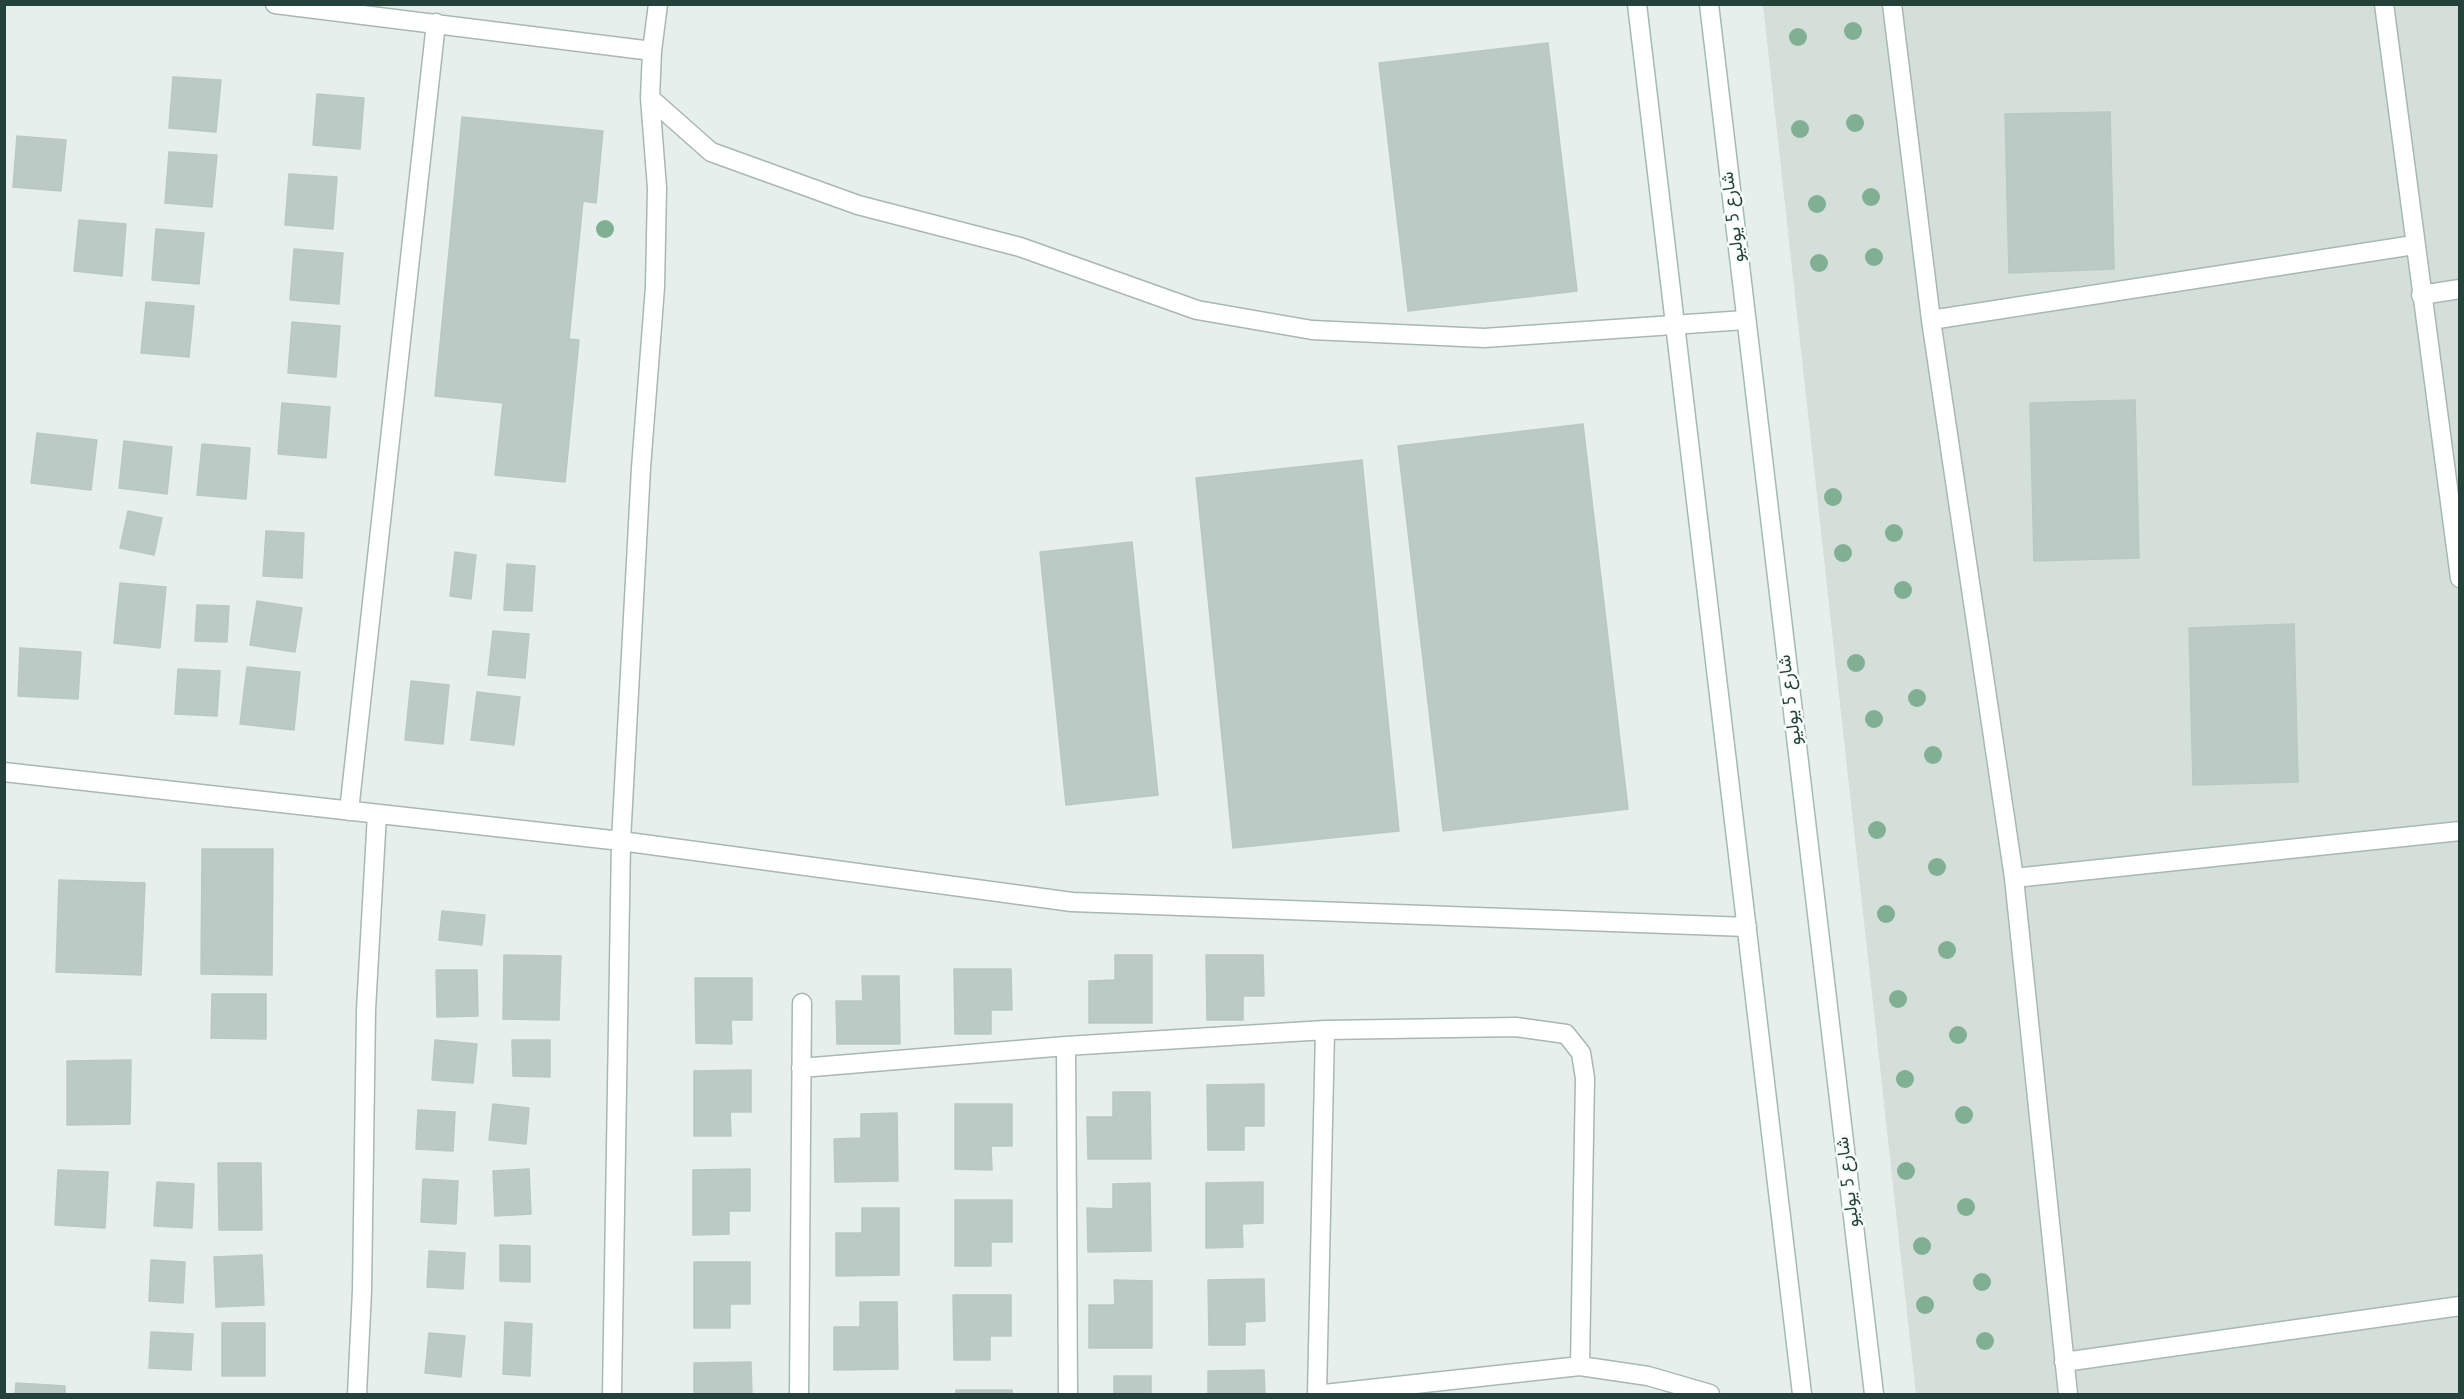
<!DOCTYPE html>
<html>
<head>
<meta charset="utf-8">
<style>
  body { margin:0 }
  #map { position:relative; width:2464px; height:1399px; overflow:hidden; background:#e6efeb; font-family:"PT Sans",sans-serif }
  canvas { display:block }
  .frame { position:absolute; inset:0; border:6px solid #24423a; pointer-events:none }
</style>
</head>
<body>
<div id="map">
<canvas width="2464" height="1399"></canvas>
<div class="frame"></div>
</div>
<script>
const c = document.querySelector('canvas').getContext('2d');
c.lineJoin = 'round';
function fillPath(path, color) { c.fillStyle = color; c.fill(path, 'evenodd'); }
function trace(path, color, width, dash) { c.strokeStyle = color; c.lineWidth = width; c.lineCap = dash ? 'butt' : 'round'; c.setLineDash(dash || []); c.stroke(path); }
function write(font, color, halo, rows, align = 'center') {
  c.font = font + ' "PT Sans",Vazirmatn,sans-serif'; c.lineWidth = 5; c.setLineDash([]); c.textBaseline = 'middle'; c.strokeStyle = halo; c.fillStyle = color; for (const [text, x, y, turn = 0] of rows) {
    c.save(); c.translate(x, y); c.rotate((+turn || 0) * Math.PI / 180); c.textAlign = isNaN(turn) ? turn : align; if (halo) c.strokeText(text, 0, 0); c.fillText(text, 0, 0); c.restore();
  }
}
fillPath(new Path2D(`
  M1763,5H2459V1394H1916Z`), '#d4dfda');
const building = new Path2D(`
  M1548,43L1577,291L1408,311L1379,63Z
  M173,77L221,80L216,132L169,128Z
  M317,94L364,98L360,149L313,145Z
  M2110,112L2114,269L2009,273L2005,114Z
  M462,117L603,131L596,203L583,201L569,339L579,340L565,482L495,475L503,403L435,396Z
  M17,136L66,140L61,191L13,187Z
  M169,152L217,155L212,207L165,203Z
  M289,174L337,177L333,229L285,225Z
  M79,220L126,224L122,276L74,271Z
  M156,229L204,233L199,284L152,280Z
  M294,249L343,253L339,304L290,300Z
  M146,302L194,306L189,357L141,353Z
  M292,322L340,326L336,377L288,373Z
  M2135,400L2139,558L2034,561L2030,403Z
  M282,403L330,407L326,458L278,454Z
  M1583,424L1628,809L1443,831L1398,446Z
  M37,433L97,440L91,490L31,483Z
  M124,441L172,447L167,494L119,488Z
  M202,444L250,448L246,499L197,495Z
  M1362,460L1399,831L1233,848L1196,478Z
  M128,511L162,518L154,555L120,548Z
  M266,531L304,533L302,578L263,576Z
  M1132,542L1158,795L1066,805L1040,552Z
  M455,552L476,555L471,599L450,596Z
  M507,564L535,566L532,611L504,610Z
  M120,583L166,587L160,648L114,643Z
  M257,601L302,608L295,652L250,645Z
  M197,605L229,606L227,642L195,641Z
  M2294,624L2298,782L2193,785L2189,628Z
  M493,631L529,634L525,678L488,675Z
  M20,648L81,652L78,699L18,696Z
  M247,667L300,672L294,730L240,724Z
  M178,669L220,671L217,716L175,714Z
  M411,681L449,685L443,744L405,740Z
  M477,692L520,697L514,745L471,740Z
  M202,849H273L272,975L201,974Z
  M59,880L145,883L141,975L56,972Z
  M442,911L485,915L482,945L439,940Z
  M504,955L561,956L559,1020L503,1019Z
  M1115,955H1152V1023H1089V981L1115,980Z
  M1206,955H1263L1264,996H1243V1020H1207Z
  M954,969H1011L1012,1010H991V1034H955Z
  M436,970H477L478,1016L437,1017Z
  M862,976H899L900,1044H837L836,1001H863Z
  M695,978H752V1020H731L732,1044L696,1043Z
  M212,994H266V1039L211,1038Z
  M435,1040L477,1044L473,1083L432,1080Z
  M512,1040H550V1077L513,1076Z
  M131,1060L130,1124L67,1125V1061Z
  M751,1070V1112H730L731,1136H694V1071Z
  M1264,1084V1126H1244V1150H1208L1207,1085Z
  M1113,1092H1150L1151,1159H1088L1087,1117H1113Z
  M493,1104L529,1108L526,1144L489,1140Z
  M955,1104H1012V1146H991L992,1170L955,1169Z
  M418,1110L455,1112L453,1151L416,1149Z
  M897,1113L898,1181L835,1182L834,1139L861,1138V1114Z
  M218,1163H261L262,1230H219Z
  M529,1169L531,1214L495,1216L493,1171Z
  M750,1169V1211H729V1234L693,1235V1170Z
  M58,1170L108,1172L105,1228L55,1225Z
  M423,1179L458,1181L456,1224L421,1222Z
  M157,1182L194,1184L192,1228L154,1226Z
  M1263,1182V1223L1242,1224L1243,1247L1206,1248V1183Z
  M1150,1183L1151,1251L1088,1252L1087,1208L1113,1209V1184Z
  M955,1200H1012V1242H991V1266H955Z
  M862,1208H899V1275L836,1276V1233H862Z
  M500,1245L530,1246V1282L500,1281Z
  M429,1251L465,1253L463,1289L427,1287Z
  M262,1255L264,1305L216,1307L214,1257Z
  M151,1260L185,1262L183,1303L149,1301Z
  M694,1262H750V1304H730V1328H694Z
  M1264,1279L1265,1321L1245,1322V1345H1209L1208,1280Z
  M1114,1280L1152,1281V1348H1089V1305H1115Z
  M953,1295H1011V1336H990V1360H954Z
  M860,1302H897L898,1369L834,1370V1327H860Z
  M505,1322L532,1324L530,1376L503,1374Z
  M222,1323H265V1376H222Z
  M151,1332L193,1334L191,1370L149,1368Z
  M429,1333L465,1336L461,1377L425,1373Z
  M751,1362L752,1394H694V1363Z
  M1264,1370L1265,1394H1208V1371Z
  M1114,1376H1151V1394H1114Z
  M16,1383L65,1386V1394H15Z
  M956,1390H1012V1394H956Z`);
fillPath(building, '#bbcac4');
trace(building, '#b8c9c2', 1.5);
const minor = new Path2D(`
  M275,4L652,51L650,98L711,152L858,205L1020,247L1197,310L1312,330L1484,338L1745,320
  M1892,4L1931,320L2014,878L2068,1394
  M2384,4L2460,578
  M652,51L658,4
  M2421,295L2460,289
  M1931,320L2414,245
  M4,772L621,841L1072,902L1747,927
  M349,811L436,23
  M2014,878L2460,831
  M1066,1046L1068,1394
  M801,1068L1066,1046L1325,1030L1516,1027L1566,1034L1581,1053L1585,1078L1580,1366
  M2064,1362L2460,1306
  M357,1394L362,1291L366,1010L377,814
  M612,1394L621,841L641,468L655,287L657,188L650,98
  M799,1394L802,1003
  M1317,1394L1325,1030
  M1324,1394L1580,1366L1648,1376L1710,1394`);
const secondary = new Path2D(`
  M1637,4L1802,1394
  M1709,4L1874,1394`);
trace(minor, '#a8b8b2', 21);
trace(secondary, '#a4bbb3', 21);
trace(minor, '#fff', 18);
trace(secondary, '#fff', 18);
c.fillStyle = '#80af93';
for (const [x, y] of [
  [1853,31],
  [1798,37],
  [1855,123],
  [1800,129],
  [1871,197],
  [1817,204],
  [605,229],
  [1874,257],
  [1819,263],
  [1833,497],
  [1894,533],
  [1843,553],
  [1903,590],
  [1856,663],
  [1917,698],
  [1874,719],
  [1933,755],
  [1877,830],
  [1937,867],
  [1886,914],
  [1947,950],
  [1898,999],
  [1958,1035],
  [1905,1079],
  [1964,1115],
  [1906,1171],
  [1966,1207],
  [1922,1246],
  [1982,1282],
  [1925,1305],
  [1985,1341]
]) { c.beginPath(); c.arc(x, y, 9, 0, 2 * Math.PI); c.fill(); }
write('18px', '#24423a', '#f7fbf9', [
  ["شارع 5 يوليو",1733,217,-97],
  ["شارع 5 يوليو",1790,700,-97],
  ["شارع 5 يوليو",1848,1182,-97]
]);
</script>
</body>
</html>
